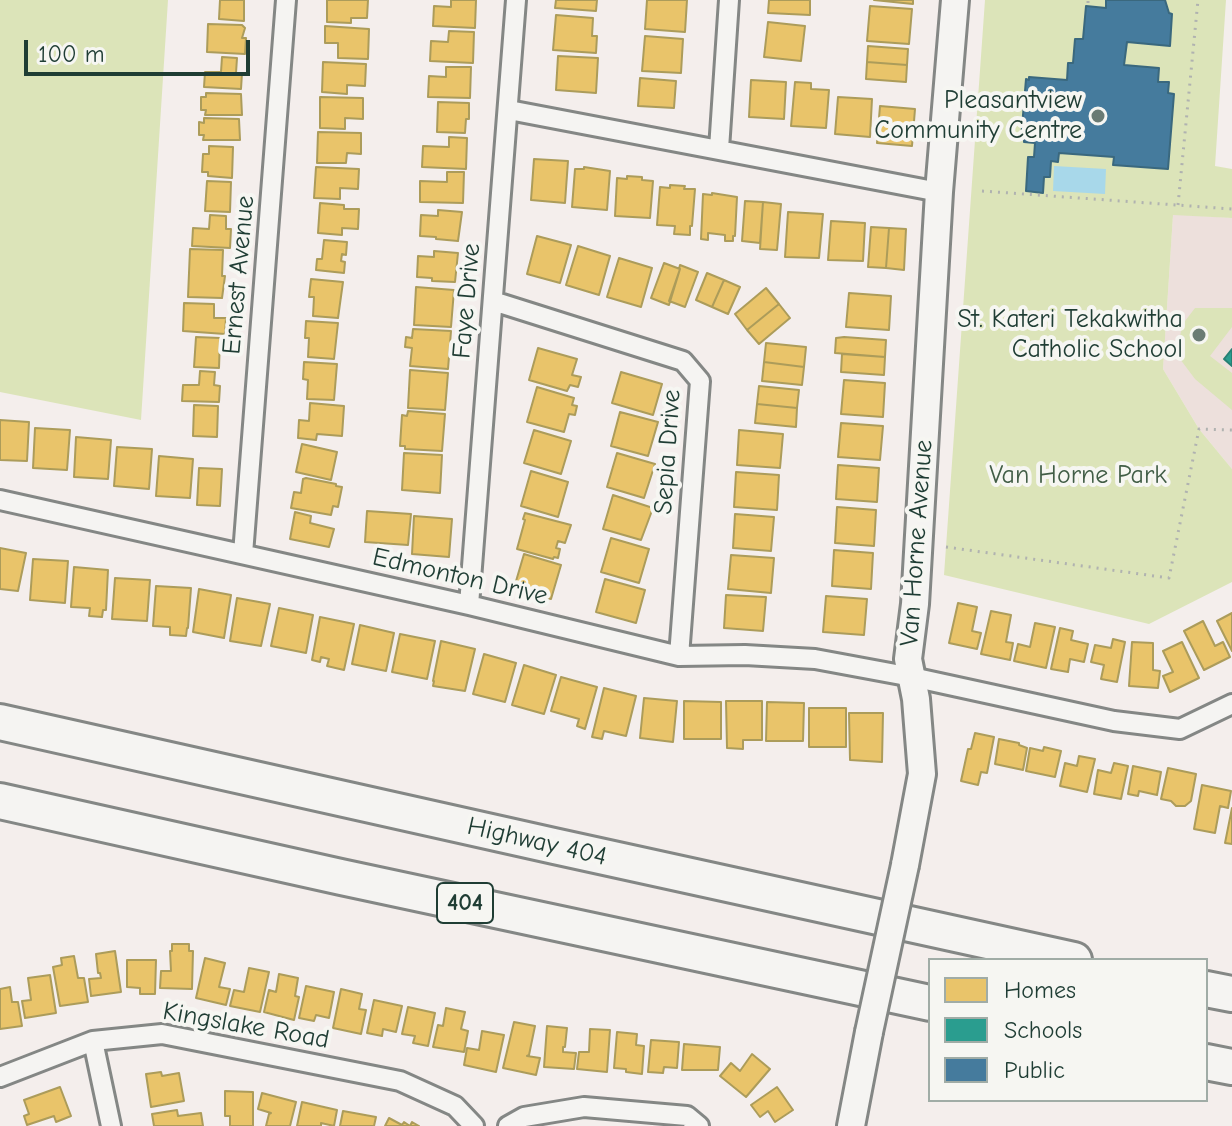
<!DOCTYPE html>
<html>
<head>
<meta charset="utf-8">
<style>
  body { margin:0 }
  #map { position:relative; width:1232px; height:1126px; overflow:hidden; background:#f4eeec; font-family:"Comic Neue",sans-serif }
  canvas { display:block }
  .legend { position:absolute; left:928px; top:958px; width:280px; height:144px; box-sizing:border-box; background:#f6f6f2; border:2px solid #a0aca6; margin:0; padding:10px 14px; list-style:none; font-size:24px; color:#1f3d34 }
  .legend li { display:flex; align-items:center; gap:16px; height:40px }
  .legend b { width:40px; border:2px solid #a0aca6 }
  .scale { position:absolute; left:24px; top:40px; width:226px; height:36px; box-sizing:border-box; border:4px solid #1f3d34; border-top:0; padding-left:10px; font-size:24px; line-height:28px; white-space:nowrap; color:#1f3d34; -webkit-text-stroke:6px #f6f6f2; paint-order:stroke }
</style>
</head>
<body>
<div id="map">
<canvas width="1232" height="1126"></canvas>
<ul class="legend">
<li><b style="height:22px;background:#e9c46a"></b>Homes</li>
<li><b style="height:22px;background:#2a9d8f"></b>Schools</li>
<li><b style="height:22px;background:#457b9d"></b>Public</li>
</ul>
<div class="scale">100 m</div>
</div>
<script>
const c = document.querySelector('canvas').getContext('2d');
c.lineJoin = 'round';
function fillPath(path, color) { c.fillStyle = color; c.fill(path, 'evenodd'); }
function trace(path, color, width, dash) { c.strokeStyle = color; c.lineWidth = width; c.lineCap = dash ? 'butt' : 'round'; c.setLineDash(dash || []); c.stroke(path); }
function write(font, color, halo, rows, align = 'center') {
  c.font = font + ' "Comic Neue",sans-serif'; c.lineWidth = 8; c.setLineDash([]); c.textBaseline = 'middle'; c.strokeStyle = halo; c.fillStyle = color; for (const [text, x, y, turn = 0] of rows) {
    c.save(); c.translate(x, y); c.rotate((+turn || 0) * Math.PI / 180); c.textAlign = isNaN(turn) ? turn : align; if (halo) c.strokeText(text, 0, 0); c.fillText(text, 0, 0); c.restore();
  }
}
fillPath(new Path2D(`
  M1173,214L1232,218V469L1199,429L1163,369Z`), '#ede0dc');
fillPath(new Path2D(`
  M0,0H168L141,420L0,392Z
  M985,0H1226L1215,166L1232,169V218L1173,215L1163,369L1199,429L1232,469V582L1149,624L944,575Z
  M1195,308H1232V327L1210,356L1232,373V410L1195,379L1177,355L1182,325Z`), '#dce4b9');
fillPath(new Path2D(`
  M1054,166L1106,169L1105,194L1053,191Z`), '#a8d8ea');
const homes = new Path2D(`
  M220,0H244V21L219,19Z
  M327,0H368L367,18H351V23L327,22Z
  M451,0H476L475,28L433,26L434,6L451,7Z
  M556,0H597L596,11L555,8Z
  M647,0H687L685,32L645,29Z
  M769,0H810V15L768,13Z
  M874,0H913V4Z
  M870,6L912,9L909,44L867,41Z
  M556,15L593,18L592,36H597L596,53L553,50Z
  M768,22L805,26L801,61L764,57Z
  M208,24L242,25L245,28L242,38H246L245,54L207,52Z
  M325,26L369,29L368,59L338,58V43H325Z
  M449,31L474,32L473,63L430,61L431,41L448,42Z
  M645,36L683,39L681,73L642,71Z
  M868,46L908,49L907,65L867,62Z
  M558,56L598,58L596,93L556,90Z
  M222,57L237,58L236,73H242L241,89L204,87L205,72H221Z
  M323,62L366,64L365,86L347,85V94L322,92Z
  M867,62L907,65L906,82L866,79Z
  M446,67H471L470,98L428,97L429,76L446,77Z
  M640,78L676,81L674,108L638,106Z
  M751,80L786,82L784,119L749,117Z
  M795,82L811,83V89L829,90L826,128L791,126Z
  M206,93L241,94L242,115H205L206,110H201V97H206Z
  M320,97L363,98V119L345,118V129L320,128Z
  M838,97L872,99L870,137L835,134Z
  M438,102L469,103V119H466L465,133L437,132Z
  M880,106L915,109L912,146L877,143Z
  M204,118L239,119L240,140H203L204,135H199V122L204,123Z
  M318,132L361,133V154L347,153L346,163H317Z
  M449,137L467,138L466,169L422,167L423,146L449,147Z
  M209,146L233,147L232,178L208,176V172H202L203,154H209Z
  M534,159L568,161L565,203L531,200Z
  M316,167L359,169L358,189L340,188V199L314,198Z
  M584,167L610,171L607,210L572,207L575,169H584Z
  M447,172H464L463,203L420,202V181L447,182Z
  M627,176L642,177V180L653,181L650,218L615,216L617,178L627,179Z
  M207,181L231,182L230,212L205,211Z
  M670,185L685,186L684,189H695L692,226H690V235L674,234L675,226L657,225L660,187L670,188Z
  M712,193L737,197L735,236H733V241H725V235L708,233V240L701,239L703,194L712,195Z
  M745,201L763,202L760,243L742,241Z
  M763,202L781,204L777,250L760,249Z
  M320,203L344,205V209H359L358,229L342,228V235L318,233Z
  M438,210L462,212L458,241L436,239V237L420,236L421,215L438,216Z
  M788,212L823,214L819,258L785,257Z
  M210,215L226,216V229H231L230,248L192,246L193,228L209,229Z
  M831,221L865,223L863,261L828,260Z
  M871,227L889,228L886,268L868,267Z
  M889,228L906,229L904,270L886,268Z
  M537,236L571,245L560,283L527,274Z
  M324,240L347,242L346,255L342,254L341,261L345,262L344,273L316,270L317,259H322Z
  M578,246L610,256L599,295L566,285Z
  M190,249L223,250L222,276H225L222,298L188,297Z
  M434,251L458,253L455,282L432,281V278L417,277L418,256L434,257Z
  M619,258L652,268L641,307L607,297Z
  M664,263L680,269L669,305L651,298Z
  M680,265L698,272L685,307L669,301L680,269H679Z
  M707,273L724,280L712,307L696,300Z
  M311,279L343,282L338,318L313,316L314,297H309Z
  M724,280L740,287L728,314L712,307Z
  M416,287L454,290L451,327L414,325Z
  M766,288L779,304L747,330L735,314Z
  M849,293L891,296L889,330L846,327Z
  M184,303L214,304V318H226L225,334L183,331Z
  M779,304L790,318L759,344L747,330Z
  M306,321L338,323L334,359L308,357L309,338H305Z
  M413,329L451,331L448,369L410,366L412,348L405,347L406,337L412,338Z
  M196,337L220,338L219,368L194,367Z
  M844,337L886,340L885,357L835,353L836,338Z
  M766,343L806,347L804,367L764,362Z
  M538,348L577,359L572,375L581,377L578,387L570,385L567,391L529,380Z
  M842,354L885,357L884,375L841,372Z
  M304,362L337,364L334,400L307,399L308,380L303,379Z
  M764,362L804,367L802,385L762,381Z
  M410,370L448,373L445,410L408,408Z
  M200,371L215,372L214,385L220,386L219,402L182,401L183,385H199Z
  M621,372L662,384L653,415L612,403Z
  M844,380L885,383L883,417L841,414Z
  M759,386L799,390L797,408L757,404Z
  M537,387L574,398L572,405L577,406L575,415L569,414L564,432L527,422Z
  M310,403L344,406L342,436L317,434L316,440L298,438L299,420L309,421Z
  M757,404L797,408L796,427L755,423Z
  M194,405L218,406L217,437L193,436Z
  M408,411L445,414L442,451L405,449V446H400L402,415L407,416Z
  M620,412L658,422L648,456L611,446Z
  M0,420L29,422L27,461L0,460Z
  M841,423L883,426L880,460L838,457Z
  M35,428L70,430L67,470L33,468Z
  M534,430L571,441L561,474L524,463Z
  M739,430L783,434L780,468L737,465Z
  M76,437L111,440L108,479L74,477Z
  M302,444L337,452L331,480L296,472Z
  M117,447L152,449L149,489L114,486Z
  M404,453L442,455L440,493L402,490Z
  M617,453L655,464L644,498L607,487Z
  M159,456L193,459L190,498L156,496Z
  M838,465L879,468L877,502L836,499Z
  M199,468L222,469L220,506L197,505Z
  M531,471L568,482L558,517L521,506Z
  M736,472L779,475L777,510L734,507Z
  M306,478L336,484V486L342,487L338,507L333,506L331,515L291,508L294,492L301,493L303,479Z
  M613,495L653,508L641,540L603,529Z
  M837,507L876,510L874,546L835,543Z
  M367,511L411,514L408,545L365,542Z
  M295,512L311,516L310,523L334,529L329,547L290,539Z
  M525,513L571,525L565,543L558,541L556,548L560,549L558,558L554,557L553,559L517,549L525,520L523,519Z
  M735,514L774,517L771,551L733,548Z
  M414,516L452,519L449,557L412,554Z
  M611,538L649,549L639,583L601,572Z
  M0,548L26,553L18,591L0,589Z
  M834,550L873,553L871,589L832,586Z
  M524,554L561,565L551,599L514,588Z
  M731,555L774,558L771,593L728,589Z
  M33,559L68,561L65,603L30,600Z
  M74,567L108,570L106,610H103L102,617L89,616L90,608L71,607Z
  M115,578L150,580L147,621L112,619Z
  M605,579L645,590L636,623L596,612Z
  M156,586L191,588L188,628H187L186,636L170,635V627L153,626Z
  M199,589L231,595L224,638L193,632Z
  M726,595L766,597L763,631L724,628Z
  M826,596L867,599L864,635L823,632Z
  M237,598L270,604L261,646L230,641Z
  M958,603L977,607L972,631L981,633L977,649L949,643Z
  M279,608L313,615L306,653L271,646Z
  M991,611L1011,615L1006,642L1013,643L1010,660L981,654Z
  M1232,613V651L1217,621Z
  M320,617L354,624L344,670L327,666L329,659L321,657L320,662L312,660Z
  M1203,621L1215,646L1223,642L1230,657L1204,670L1184,631Z
  M1035,623L1055,627L1046,668L1014,661L1018,644L1030,647Z
  M360,625L394,633L386,671L352,664Z
  M1060,628L1073,631L1071,640L1088,644L1084,662L1070,659L1068,672L1051,669Z
  M400,634L435,641L427,679L392,672Z
  M1113,639L1125,642L1117,682L1101,679L1104,665L1091,662L1095,645L1111,648Z
  M441,641L475,649L465,691L433,686L434,681H433Z
  M1132,642L1153,643V670L1160,671L1158,688L1129,686Z
  M1182,642L1199,678L1170,692L1163,676L1173,672L1163,651Z
  M484,654L516,663L505,702L473,694Z
  M524,665L556,675L544,714L512,705Z
  M561,677L597,687L585,729L577,726L579,719L551,711Z
  M604,688L636,696L626,736L604,731L602,739L592,737Z
  M644,698L677,701L673,742L640,738Z
  M684,701L721,702V739H684Z
  M726,701H762V740H743V749L727,748Z
  M767,702L804,703L803,741H766Z
  M809,708H846V747H809Z
  M849,713H883L882,762L850,760Z
  M975,733L994,737L987,773L981,772L978,785L961,781L968,749H971Z
  M999,739L1019,743V745L1027,748L1023,770L995,764Z
  M1044,747L1061,751L1055,777L1026,771L1030,748L1043,751Z
  M1079,756L1095,759L1087,792L1060,786L1065,763L1077,766Z
  M1114,763L1128,766L1121,799L1094,794L1098,770L1111,773Z
  M1133,766L1161,772L1157,795L1139,791L1138,796L1128,794Z
  M1168,768L1196,774L1191,801L1185,806H1176L1171,801L1161,799Z
  M1202,785L1231,791L1228,808L1220,806L1215,833L1194,829Z
  M1232,808V844L1225,843Z
  M172,944H189V951H193L192,989L160,988L161,971H171L170,951H172Z
  M115,951L121,992L91,996L89,979L101,978L100,973H98L96,954Z
  M74,956L78,978H84L88,1002L60,1006L53,967L62,965L61,958Z
  M205,958L225,963L219,987L230,989L226,1005L196,998Z
  M127,960H156L155,994H140V988L127,987Z
  M249,968L269,972L260,1012L230,1006L234,990L244,992Z
  M279,974L298,978L295,996L299,997L294,1020L264,1012L269,990L276,992Z
  M50,975L56,1013L25,1018L22,1001L31,1000L28,978Z
  M306,986L334,992L329,1018L316,1015L314,1021L299,1018Z
  M10,987L12,1002H18L22,1026L0,1029V989Z
  M341,989L362,994L359,1009L366,1010L361,1034L333,1028Z
  M374,1000L402,1006L396,1032L383,1029L382,1036L367,1033Z
  M408,1007L435,1013L428,1046L413,1043L415,1036L402,1034Z
  M446,1008L465,1012L461,1029L468,1031L464,1052L433,1047L438,1025L443,1026Z
  M514,1022L535,1026L529,1055L527,1056L540,1058L536,1075L503,1068Z
  M547,1026L567,1028L565,1047H563V1052L576,1053L574,1069L544,1067Z
  M590,1029L610,1030L607,1072L577,1069L579,1052H589Z
  M482,1031L504,1035L496,1072L464,1065L467,1048L479,1050Z
  M617,1032L637,1034L636,1045L644,1046L642,1074L626,1072V1069L614,1068Z
  M651,1040L679,1042L677,1068L664,1067L663,1073L648,1072Z
  M684,1044L720,1047L718,1070H682Z
  M752,1054L770,1069L746,1097L720,1076L731,1063L740,1071Z
  M161,1072L162,1076L179,1073L184,1101L151,1107L146,1074Z
  M60,1087L71,1116L56,1122L54,1116L27,1125L24,1116L29,1114L24,1100Z
  M777,1087L793,1110L775,1122L768,1111L760,1117L751,1105Z
  M225,1091L253,1092V1126H230V1116H225Z
  M262,1093L296,1102L290,1126H266L269,1114L271,1113L258,1109Z
  M302,1102L337,1110L334,1126L321,1123V1126H297Z
  M177,1110L178,1116L201,1113L203,1126H154L152,1114Z
  M343,1111L376,1117L374,1126H340Z
  M389,1118L402,1125L404,1122L410,1126L412,1122L419,1126H385Z`);
fillPath(homes, '#e9c46a');
trace(homes, '#ac9c5a', 2);
const schools = new Path2D(`
  M1232,349V366L1224,359Z`);
fillPath(schools, '#2a9d8f');
trace(schools, '#278074', 2);
const public = new Path2D(`
  M1106,0H1165L1169,13L1172,14L1170,46L1127,42L1124,65L1159,68L1158,82H1169L1168,93L1174,94L1168,169L1113,165L1114,157L1059,153L1058,162L1051,161L1050,177H1044L1043,193L1026,191L1028,157H1034L1035,143L1024,142V139H1021L1026,79L1029,80V77L1067,80L1068,63H1073L1075,39H1083L1086,6L1106,8Z`);
fillPath(public, '#457b9d');
trace(public, '#3a687e', 2);
const street = new Path2D(`
  M509,110L939,192
  M719,149L729,0
  M493,301L683,361L700,381L679,656
  M0,500L469,605L679,656L745,655L815,659L912,677L1114,721L1180,729L1232,704
  M243,554L286,0
  M469,605L516,0
  M93,1041L111,1126
  M0,1077L93,1041L162,1034L400,1081L455,1106L474,1126
  M508,1126L524,1117L584,1107L687,1116L699,1126`);
const secondary = new Path2D(`
  M905,865L922,774L916,699L908,659L915,604L939,192L955,0
  M851,1126L869,1032`);
const highway = new Path2D(`
  M0,722L554,846L1074,960
  M0,801L341,877L930,1003
  M1206,989L1232,994
  M1206,1062L1232,1067`);
trace(street, '#848785', 24);
trace(secondary, '#848785', 32);
trace(highway, '#848785', 40);
trace(new Path2D(`
  M1088,3V0
  M982,191L1232,209
  M1178,205L1198,0
  M946,547L1169,578L1199,429L1232,430`), '#b0b2b0', 3, [2, 6]);
trace(street, '#f5f4f2', 18);
trace(secondary, '#f5f4f2', 26);
trace(highway, '#f5f4f2', 34);
const secondaryBridge = new Path2D(`
  M869,1032L905,865`);
trace(secondaryBridge, '#848785', 32, []);
trace(secondaryBridge, '#f5f4f2', 26);
for (const [x, y, r, color] of [
  [1098,116,8,"#6a7b74"],
  [1199,335,8,"#6a7b74"]
]) { const dot = new Path2D(); dot.arc(x, y, r, 0, 2 * Math.PI); c.fillStyle = color; c.fill(dot); trace(dot, '#f6f6f2', 3); }
for (const [x, y, w] of [
  [465,903,56]
]) { const box = new Path2D(); box.roundRect(x - w / 2, y - 20, w, 40, 6); c.fillStyle = '#f6f6f2'; c.fill(box); trace(box, '#1f3d34', 2); }
write('bold 24px', '#1f3d34', null, [
  ["404",465,903]
]);
write('26px', '#1f3d34', '#f6f6f2', [
  ["Pleasantview",1082,101],
  ["Community Centre",1082,131],
  ["St. Kateri Tekakwitha",1183,320],
  ["Catholic School",1183,350]
], 'right');
write('26px', '#1f3d34', '#f6f6f2', [
  ["Ernest Avenue",239,275,-85],
  ["Faye Drive",467,301,-85],
  ["Sepia Drive",668,452,-86],
  ["Van Horne Avenue",917,543,-86],
  ["Edmonton Drive",460,577,13],
  ["Highway 404",537,842,13],
  ["Kingslake Road",246,1026,10]
]);
write('26px', '#415d46', '#f6f6f2', [
  ["Van Horne Park",1078,476]
]);
</script>
</body>
</html>
